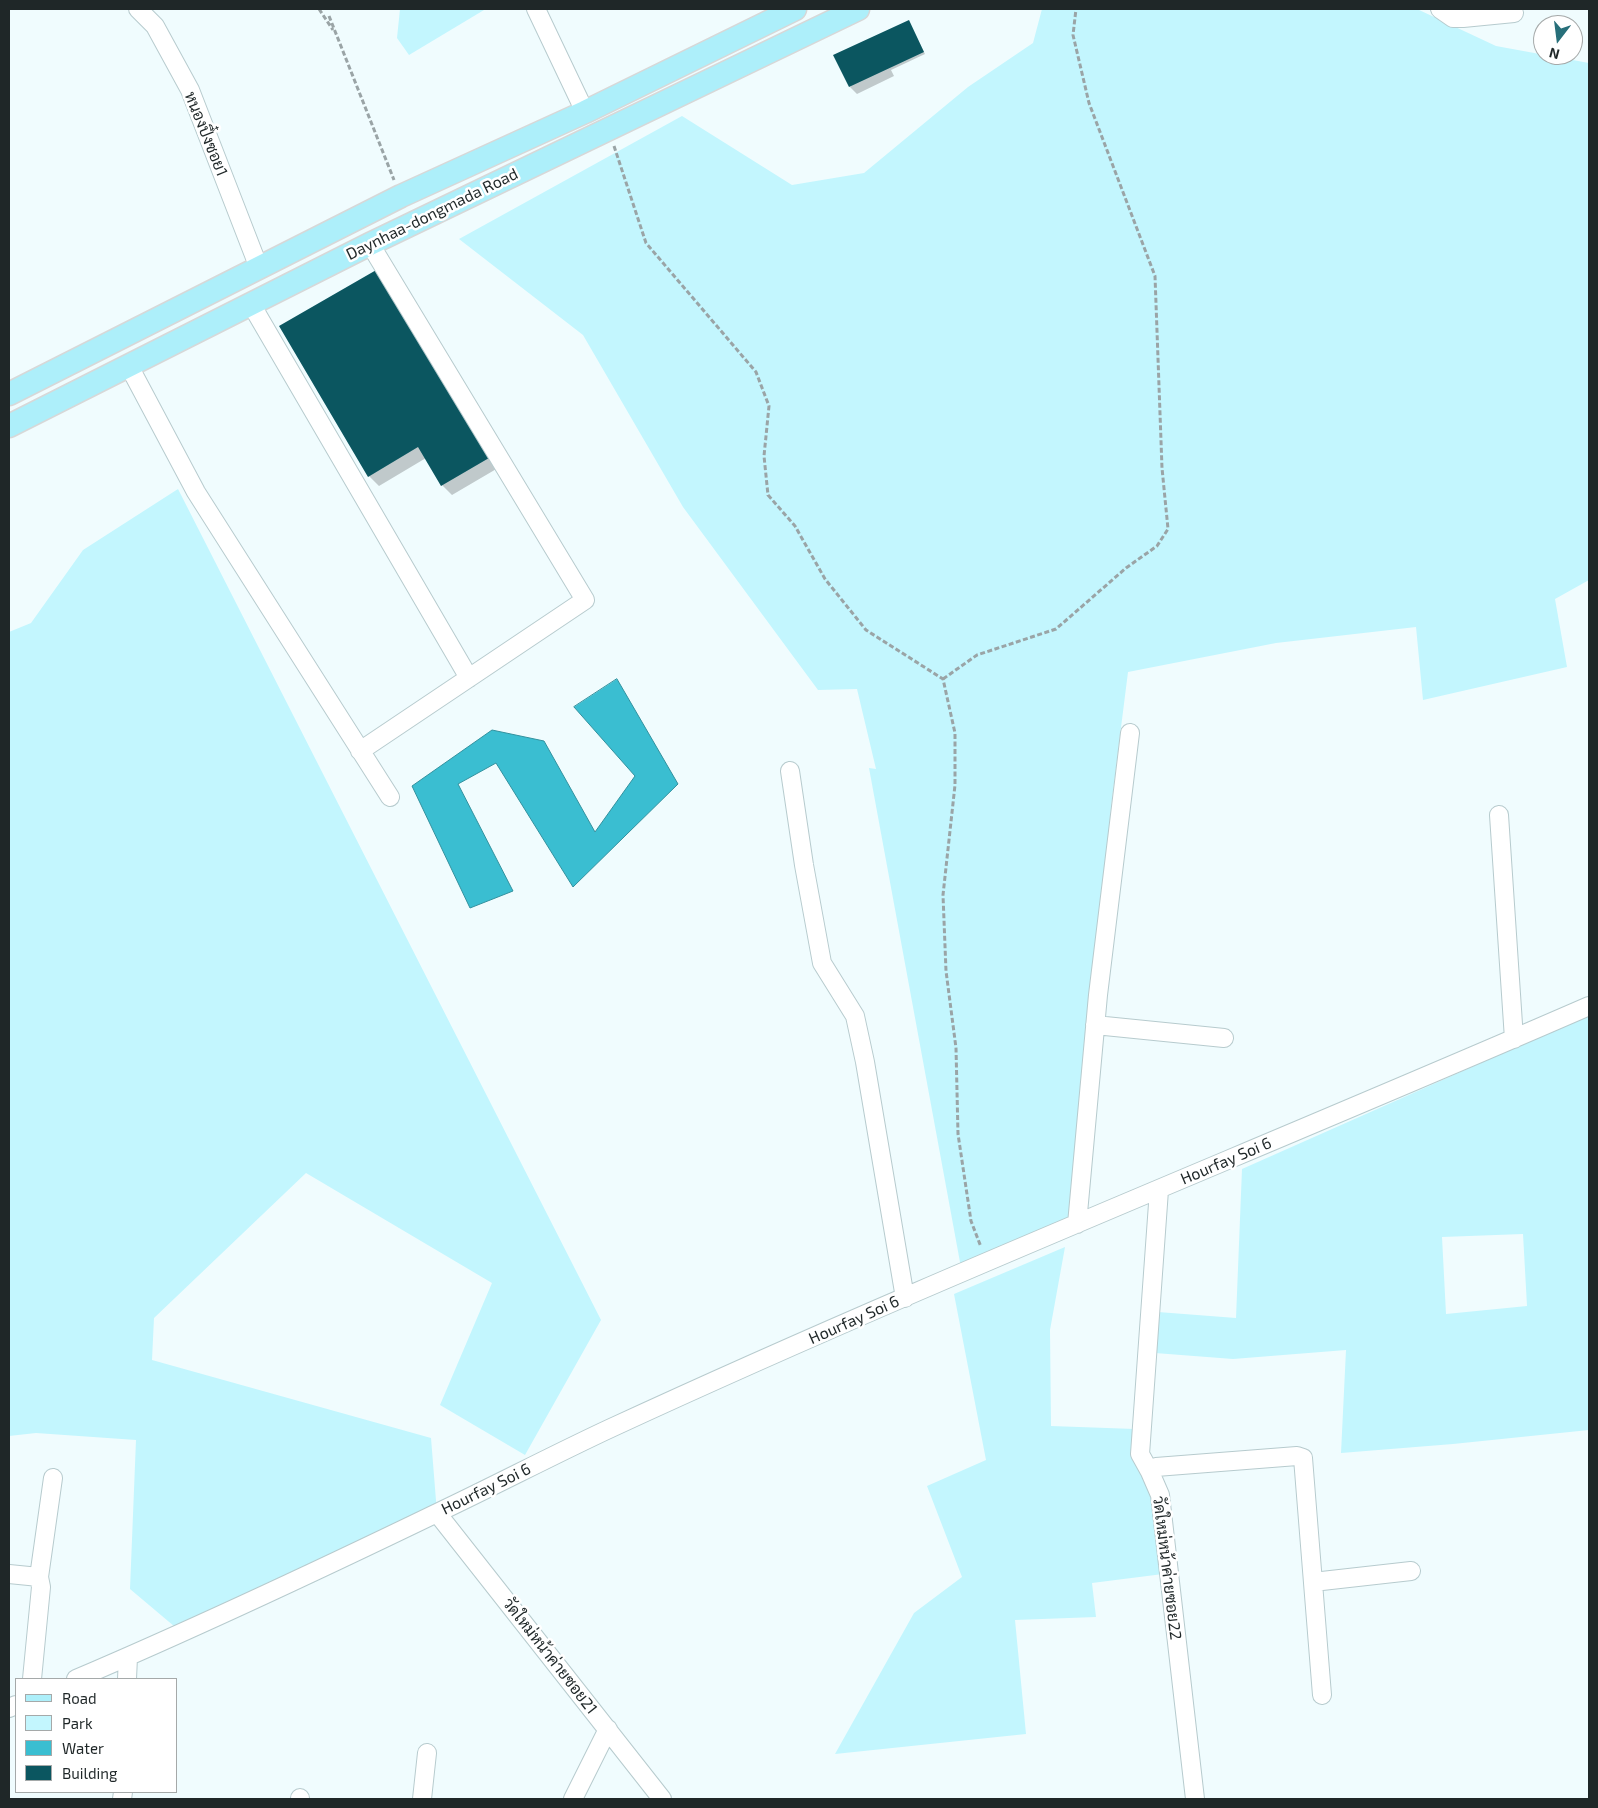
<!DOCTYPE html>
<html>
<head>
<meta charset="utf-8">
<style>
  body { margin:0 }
  #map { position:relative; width:1598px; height:1808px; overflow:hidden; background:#f0fcfe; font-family:"Exo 2",sans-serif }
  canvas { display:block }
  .frame { position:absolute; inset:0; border:10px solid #1f2728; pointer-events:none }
  .legend { position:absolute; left:15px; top:1678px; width:162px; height:115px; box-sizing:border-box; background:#fff; border:1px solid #a5a9a9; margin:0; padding:6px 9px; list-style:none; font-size:15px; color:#1f2728 }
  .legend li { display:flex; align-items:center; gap:10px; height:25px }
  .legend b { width:25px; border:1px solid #a5a9a9 }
  .north { position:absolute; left:1533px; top:15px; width:50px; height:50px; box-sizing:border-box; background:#fff; border:1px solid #a5a9a9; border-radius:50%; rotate:195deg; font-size:14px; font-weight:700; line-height:20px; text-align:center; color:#1f2728 }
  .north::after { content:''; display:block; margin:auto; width:18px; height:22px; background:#276f7a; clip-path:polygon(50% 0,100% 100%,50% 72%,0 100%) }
</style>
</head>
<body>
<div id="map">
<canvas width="1598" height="1808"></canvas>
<div class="frame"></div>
<ul class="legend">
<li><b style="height:6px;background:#adeffa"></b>Road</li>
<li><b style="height:14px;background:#c3f6fe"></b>Park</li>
<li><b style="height:14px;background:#3abed1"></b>Water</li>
<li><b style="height:14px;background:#0b5660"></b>Building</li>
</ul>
<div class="north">N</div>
</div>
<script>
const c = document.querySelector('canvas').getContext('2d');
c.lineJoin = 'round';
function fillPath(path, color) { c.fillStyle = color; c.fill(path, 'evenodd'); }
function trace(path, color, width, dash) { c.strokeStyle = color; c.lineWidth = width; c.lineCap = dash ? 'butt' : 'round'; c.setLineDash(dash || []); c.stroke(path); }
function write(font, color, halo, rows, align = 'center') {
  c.font = font + ' "Exo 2",Sarabun,sans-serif'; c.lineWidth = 5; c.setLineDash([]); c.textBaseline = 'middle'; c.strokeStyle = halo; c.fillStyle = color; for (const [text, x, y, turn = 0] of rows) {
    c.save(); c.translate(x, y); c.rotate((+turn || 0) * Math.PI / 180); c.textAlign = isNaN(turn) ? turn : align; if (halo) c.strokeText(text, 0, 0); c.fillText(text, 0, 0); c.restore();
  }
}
fillPath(new Path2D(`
  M400,9H484V10L409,55L397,38Z
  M1042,9H1417L1496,46L1589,63V580L1555,599L1567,667L1423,700L1416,627L1276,643L1128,672L1111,807L1077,1224L962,1273L869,768L876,769L857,689L818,690L683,507L583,335L459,239L682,116L792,185L864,173L968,87L1033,43Z
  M178,489L601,1320L525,1455L440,1405L492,1283L306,1173L154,1318L152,1360L431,1438L437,1513L181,1632L130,1589L136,1440L36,1433L9,1436V632L31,623L83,550Z
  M1589,1015V1430L1453,1444L1341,1453L1346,1350L1233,1359L1155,1353L1158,1312L1236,1318L1242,1169ZM1523,1234L1527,1306L1446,1314L1442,1237Z
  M1065,1247L1050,1330L1051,1426L1135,1429L1156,1500L1163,1574L1092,1583L1096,1617L1015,1620L1026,1734L835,1754L914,1613L962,1577L927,1486L986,1460L954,1294Z`), '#c3f6fe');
const water = new Path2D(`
  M617,679L678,784L573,887L496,763L458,784L513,891L470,908L412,786L492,730L544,741L595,832L635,776L574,707Z`);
fillPath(water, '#3abed1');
trace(water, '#32919e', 1);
fillPath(new Path2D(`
  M910,24L925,54L891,70L894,76L857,94L850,87Z
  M378,270L498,468L452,495L442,485L426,458L379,486L369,476Z`), '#0003');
fillPath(new Path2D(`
  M909,20L924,52L849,87L833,55Z
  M378,269L489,458L441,486L418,447L368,477L279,326Z`), '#0b5660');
const minor = new Path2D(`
  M138,9L155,26L190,90L259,268
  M536,9L585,112
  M1440,9L1453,18H1463L1514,13
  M251,304L469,678
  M129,366L196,492L390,797
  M360,751L585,600L370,244
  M790,771L804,865L822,963L855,1016L865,1062L905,1298
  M1499,815L1514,1039
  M1095,1025L1224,1038
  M1159,1190L1140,1454L1150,1472L1160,1495L1195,1799
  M1077,1224L1098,995L1130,733
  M1150,1472L1156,1467L1297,1456L1303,1458L1322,1695
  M437,1513L662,1799
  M9,1574L39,1577
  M1313,1582L1411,1571
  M32,1679L41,1587L39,1577L53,1478
  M76,1679C198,1627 319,1570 439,1512C496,1485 553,1455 611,1428C933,1279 1263,1148 1589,1006
  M127,1679L128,1657
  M9,1708L16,1705
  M122,1799L123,1792
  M300,1799V1798
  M422,1799L427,1753
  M573,1799L608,1729`);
const major = new Path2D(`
  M9,394L401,196L585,112L795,9
  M9,426L370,244L858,9`);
trace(minor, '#b7cbce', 20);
trace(major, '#d7d8d8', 25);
trace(new Path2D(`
  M319,9L333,30
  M329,16L394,180
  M614,146L646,243L756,372L769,406L764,456L768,495L795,526L825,579L866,630L943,679L955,733V785L943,895L946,971L956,1048L958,1134L971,1221L981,1247
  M943,679L977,655L1056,629L1126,568L1157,546L1168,529L1162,468L1155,276L1089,103L1073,35L1076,9`), '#9aa4a6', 3, [5, 2.5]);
trace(minor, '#fff', 18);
trace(major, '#adeffa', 22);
write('16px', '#1f2728', '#fff', [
  ["หนองปึ๋งซอย1",206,134,68],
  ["Daynhaa-dongmada Road",432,214,-26],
  ["Hourfay Soi 6",1226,1161,-23],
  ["Hourfay Soi 6",854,1320,-24],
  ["Hourfay Soi 6",486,1489,-26],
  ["วัดใหม่หน้าค่ายซอย22",1167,1568,83],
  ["วัดใหม่หน้าค่ายซอย21",550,1656,52]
]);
</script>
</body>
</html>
